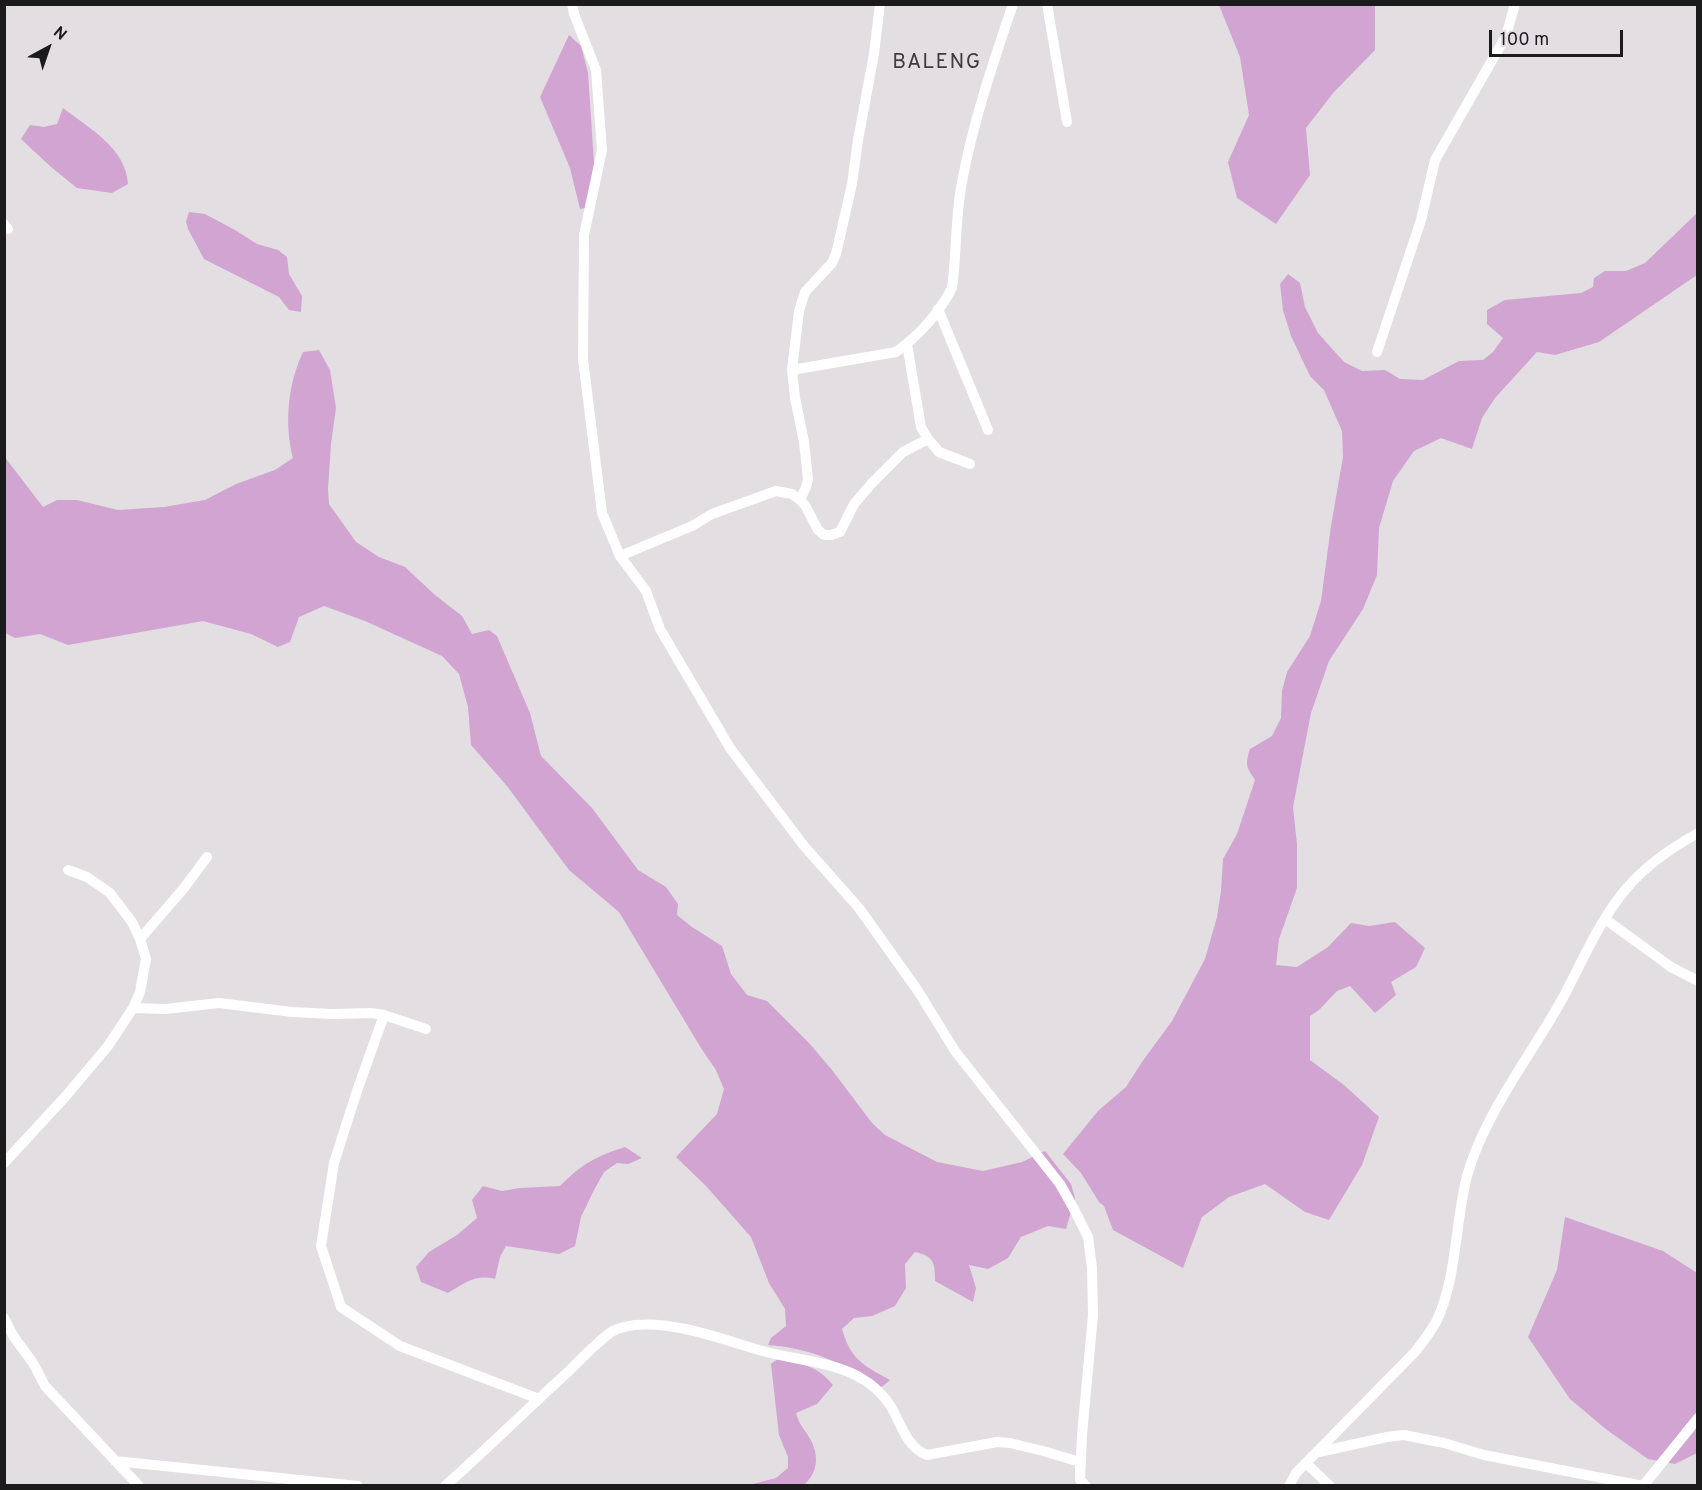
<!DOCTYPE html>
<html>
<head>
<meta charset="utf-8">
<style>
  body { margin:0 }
  #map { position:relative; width:1702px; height:1490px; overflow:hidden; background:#e2dee2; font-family:Overpass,sans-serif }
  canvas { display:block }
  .frame { position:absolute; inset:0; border:6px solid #1c1b1c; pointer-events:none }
  .north { position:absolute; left:18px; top:18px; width:60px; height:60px; -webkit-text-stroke:4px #e2dee2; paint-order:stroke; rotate:40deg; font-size:16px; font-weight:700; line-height:24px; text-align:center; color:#1c1b1c }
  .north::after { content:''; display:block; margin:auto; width:21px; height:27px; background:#1c1b1c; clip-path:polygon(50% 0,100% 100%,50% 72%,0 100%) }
  .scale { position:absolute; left:1489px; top:30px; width:134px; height:27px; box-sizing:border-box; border:3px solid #1c1b1c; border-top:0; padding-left:8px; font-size:18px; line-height:21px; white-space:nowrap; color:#1c1b1c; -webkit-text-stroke:4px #e2dee2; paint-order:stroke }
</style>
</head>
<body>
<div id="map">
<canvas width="1702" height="1490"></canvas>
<div class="frame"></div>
<div class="north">N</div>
<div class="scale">100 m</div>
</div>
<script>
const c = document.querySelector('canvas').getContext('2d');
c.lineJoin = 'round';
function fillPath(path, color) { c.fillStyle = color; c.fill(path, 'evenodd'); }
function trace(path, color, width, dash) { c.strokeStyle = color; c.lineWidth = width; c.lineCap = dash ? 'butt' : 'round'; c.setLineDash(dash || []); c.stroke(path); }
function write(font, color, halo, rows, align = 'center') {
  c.font = font + ' Overpass,sans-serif'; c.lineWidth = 6; c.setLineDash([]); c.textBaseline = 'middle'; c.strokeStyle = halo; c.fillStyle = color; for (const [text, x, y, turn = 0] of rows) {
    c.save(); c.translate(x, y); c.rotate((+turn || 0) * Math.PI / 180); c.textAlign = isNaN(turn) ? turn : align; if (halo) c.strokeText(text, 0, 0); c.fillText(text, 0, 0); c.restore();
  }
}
fillPath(new Path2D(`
  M1219,5H1375V50L1334,92L1306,128L1310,175L1276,224L1237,198L1228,162L1249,115L1240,57Z
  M569,35L581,46L588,73L595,178L590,207L580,209L570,168L540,97Z
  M63,108C90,129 126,148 128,184L112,193L77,188L51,167L21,139L30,125L44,127L57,124Z
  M189,212L205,214L235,230L257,244L278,250L287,257L289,274L302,296L301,312L289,310L279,297L204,259L188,229L186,222Z
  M1697,213V275L1599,342L1555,355L1537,352L1495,398L1482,418L1472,449L1441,438L1414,451L1393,481L1379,528L1377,575L1363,609L1329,661L1311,713L1293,807L1297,844V888L1279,939L1276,965L1297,967L1328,947L1351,923L1369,926L1395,922L1425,948L1416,967L1391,982L1396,995L1375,1013L1350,986L1337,991L1319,1010L1310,1016V1060L1344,1085L1379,1117L1362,1165L1329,1220L1305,1212L1265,1184L1229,1197L1202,1217L1183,1268L1113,1230L1104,1206L1099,1202L1081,1173L1063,1154L1098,1111L1126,1087L1142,1062L1172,1021L1205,959L1217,917L1221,891L1223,859L1237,834L1255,780C1246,766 1245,765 1250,749L1272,736L1281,718L1282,691L1287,672L1310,636L1321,601L1331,526L1343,457L1342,431L1324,390L1310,376L1291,336L1283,310L1280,284L1288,274L1300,283L1305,307L1318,333L1344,362L1362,371L1385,370L1400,379L1423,380L1459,361L1483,360L1493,352L1503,338L1487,324V310L1505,300L1581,293L1593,287L1594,278L1605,271H1626L1645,263Z
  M319,350L330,370L336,408L331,444L328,489L329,504L356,542L379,557L405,567L435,595L462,616L472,634L489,630L497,636L530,713L541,756L592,808L638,870L666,887L678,904L677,915L692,927L722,946L731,974L747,995L767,1001L809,1043L832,1070L872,1123L885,1135L937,1162L983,1171L1022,1162L1045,1151L1071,1184L1075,1198L1066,1229L1048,1226L1021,1237L1008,1258L988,1269L969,1265L976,1288L973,1302L935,1281C935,1263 934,1256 915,1252L905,1264L906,1288L895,1306L872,1316L854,1318L842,1329C851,1360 863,1365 890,1380L883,1386L873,1389C846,1361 807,1348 768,1345L771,1338L786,1326L785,1309L769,1283L751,1237L706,1186L676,1157L717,1114L724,1089L716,1070L701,1048L619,912L569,870L507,786L471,745L468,707L459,674L442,656L365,621L324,606L299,617L290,642L278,647L251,634L203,621L68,645L40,634L15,638L5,633L4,456L43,507L57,500H77L118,510L164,507L205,500L236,484L275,470L293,458C284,423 288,384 303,352Z
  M625,1147L642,1158L628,1164L617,1163L604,1172L593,1192L581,1217L575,1246L559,1254L506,1246L500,1257L495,1279C475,1274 465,1283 448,1293L421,1282L416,1267L429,1252L457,1235L477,1218L472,1200L483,1186L502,1191L520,1188L560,1186C583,1163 595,1157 625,1147Z
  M1565,1217L1663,1251L1697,1273V1453L1675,1464L1648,1459L1607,1430L1570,1399L1528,1337L1557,1270Z
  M778,1359C804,1365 815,1364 833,1385L817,1404L796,1413C799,1423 801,1425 807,1434C819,1451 820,1471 804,1485L745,1486L776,1478L788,1468V1457L779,1435L771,1364Z`), '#d1a4d2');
trace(new Path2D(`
  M572,4L574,14L596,70L602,150L584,235L583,359L602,513L620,556L646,591L660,629L730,748L804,846L859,908L918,991L955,1051L1060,1184L1074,1209L1088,1237L1092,1268L1093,1315L1082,1435L1080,1480
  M1047,4L1067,122
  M4,224L8,229
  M938,309L988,430
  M907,344L921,427L928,439L939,452L970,464
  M1377,352L1421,220L1435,160L1506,36L1515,4
  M792,370L896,352C918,336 939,313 952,288C957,253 955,217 962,182C973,122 993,63 1013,4
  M800,500L806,487L808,479L804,442L795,398L792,370L799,311L805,292L832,263L836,254L852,184L858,140L874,54L880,4
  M620,556L692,526L712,514L776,491L792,494L800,500L805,505L818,530L824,535H831L840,532L854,504L873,482L903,452L928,439
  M1605,919L1671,967L1698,981
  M140,939L184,888L207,857
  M133,1008L165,1009L219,1003L292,1012L332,1014L371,1013L384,1015L426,1029
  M384,1015L357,1091L334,1163L321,1246L341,1307L400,1346L539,1399
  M4,1163L65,1097L108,1046L133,1008L140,992L146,959L140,939L132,922L110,893L87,877L68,870
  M4,1318L14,1337L33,1363L45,1386L139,1486
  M1319,1452L1387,1437L1404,1435L1444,1443L1484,1455L1643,1486
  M115,1461L358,1486
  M1306,1463L1330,1486
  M445,1486C487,1449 527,1409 569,1371C579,1361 602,1337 613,1331C619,1328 628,1326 635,1325C674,1321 722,1339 759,1350C792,1360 835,1361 864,1380C873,1385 884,1396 890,1405C901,1423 906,1447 927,1455L997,1442L1010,1443L1043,1451L1080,1462V1480L1086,1486
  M1289,1486L1296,1473L1415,1352C1422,1343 1430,1333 1436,1322C1457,1280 1455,1222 1467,1176C1484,1115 1529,1058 1560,1003C1581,965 1598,922 1626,889C1646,865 1671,848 1698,833
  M1643,1486L1698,1418`), '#fff', 10);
c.letterSpacing = '1.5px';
write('21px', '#3f3c3f', '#e2dee2', [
  ["BALENG",937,64]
]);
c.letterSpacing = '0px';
</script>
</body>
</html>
